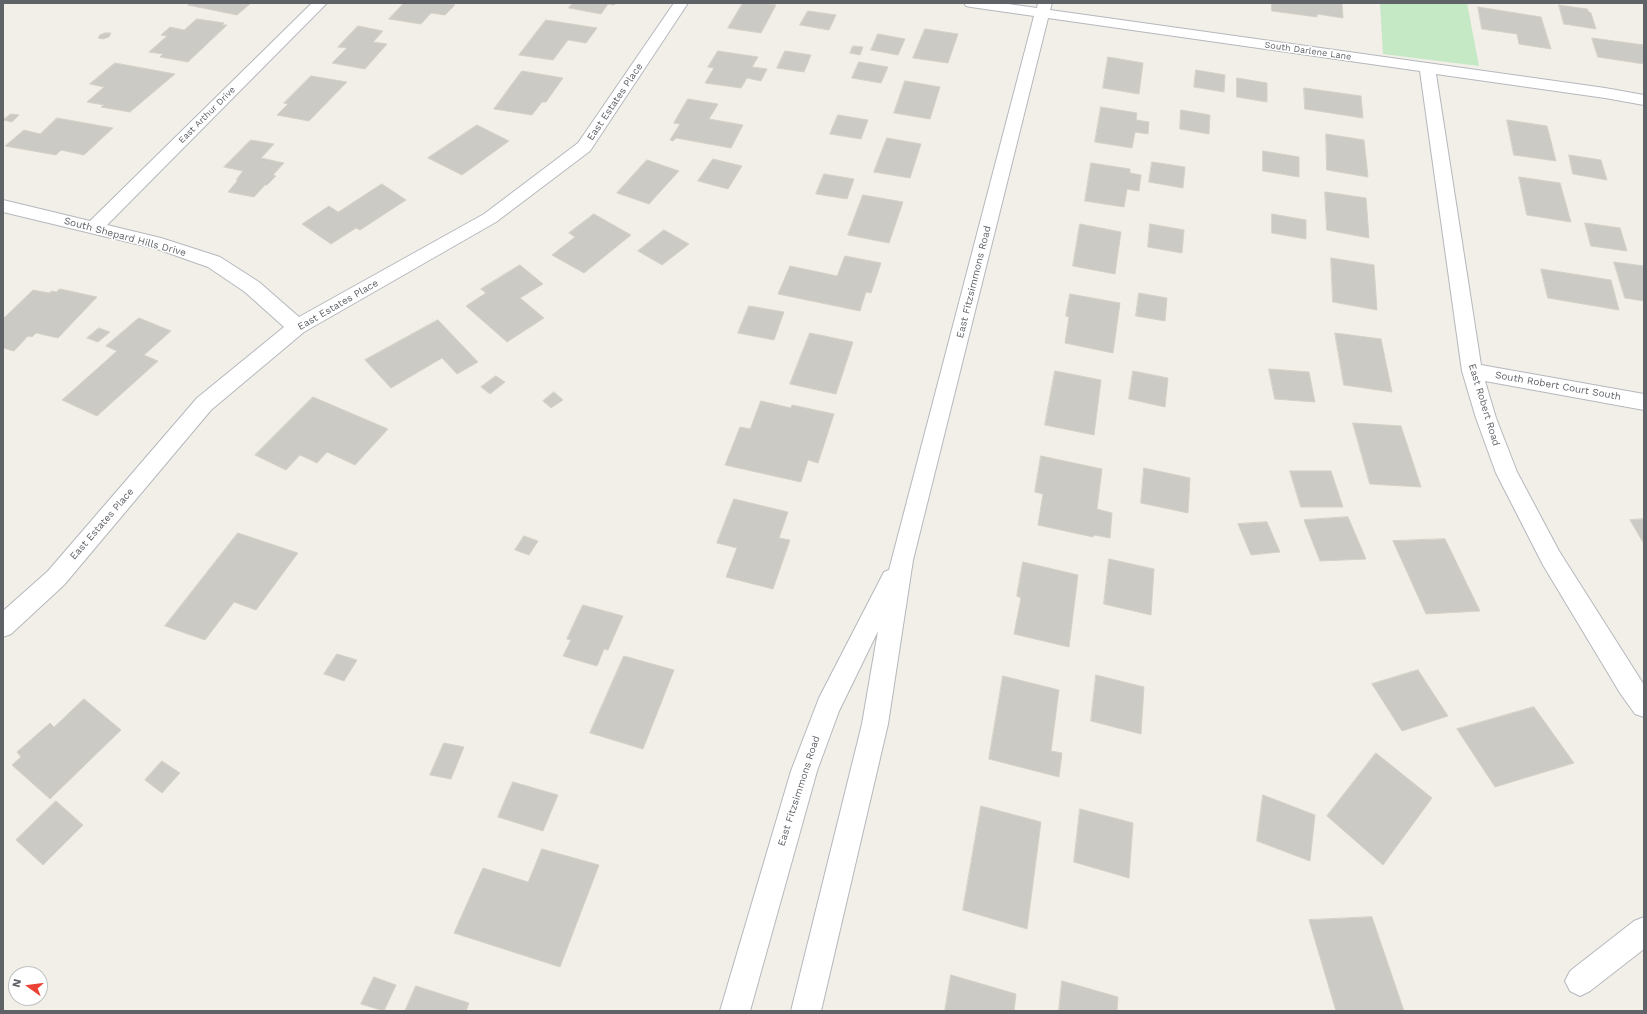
<!DOCTYPE html>
<html>
<head>
<meta charset="utf-8">
<style>
  body { margin:0 }
  #map { position:relative; width:1647px; height:1014px; overflow:hidden; background:#f1efe8; font-family:"Work Sans",sans-serif }
  canvas { display:block }
  .frame { position:absolute; inset:0; border:4px solid #5f6368; pointer-events:none }
  .north { position:absolute; left:8px; top:966px; width:40px; height:40px; box-sizing:border-box; background:#fff; border:1px solid #bfc1c3; border-radius:50%; rotate:284deg; font-size:11px; font-weight:700; line-height:16px; text-align:center; color:#5f6368 }
  .north::after { content:''; display:block; margin:auto; width:14px; height:18px; background:#ea4335; clip-path:polygon(50% 0,100% 100%,50% 72%,0 100%) }
</style>
</head>
<body>
<div id="map">
<canvas width="1647" height="1014"></canvas>
<div class="frame"></div>
<div class="north">N</div>
</div>
<script>
const c = document.querySelector('canvas').getContext('2d');
c.lineJoin = 'round';
function fillPath(path, color) { c.fillStyle = color; c.fill(path, 'evenodd'); }
function trace(path, color, width, dash) { c.strokeStyle = color; c.lineWidth = width; c.lineCap = dash ? 'butt' : 'round'; c.setLineDash(dash || []); c.stroke(path); }
function write(font, color, halo, rows, align = 'center') {
  c.font = font + ' "Work Sans",sans-serif'; c.lineWidth = 3; c.setLineDash([]); c.textBaseline = 'middle'; c.strokeStyle = halo; c.fillStyle = color; for (const [text, x, y, turn = 0] of rows) {
    c.save(); c.translate(x, y); c.rotate((+turn || 0) * Math.PI / 180); c.textAlign = isNaN(turn) ? turn : align; if (halo) c.strokeText(text, 0, 0); c.fillText(text, 0, 0); c.restore();
  }
}
fillPath(new Path2D(`
  M1380,3H1467L1479,66L1383,54Z`), '#c5e8c5');
const building = new Path2D(`
  M190,3H251L237,15L188,5Z
  M404,3H445L455,5L445,15L431,13L421,24L389,19Z
  M573,3H616L614,5L608,4L601,14L569,8Z
  M743,3H761L776,5L761,33L728,28Z
  M1272,3H1342L1343,18L1317,14V17L1272,11Z
  M1559,5L1587,9L1589,12L1591,13L1596,29L1564,24Z
  M1478,7L1541,17L1551,49L1519,44L1517,34L1482,29Z
  M808,11L836,15L829,30L800,25Z
  M197,19L224,23L222,25H227L188,62L160,57L163,54L149,52L167,36L161,35L170,27L184,30Z
  M546,20L597,28L586,43L568,40L553,60L519,55Z
  M358,26L383,31L373,42L387,44L365,69L332,63L347,48L338,47Z
  M925,29L958,34L948,63L913,58Z
  M105,33H111L109,37L103,39L98,38L100,35Z
  M878,34L905,39L898,55L871,50Z
  M1592,38L1644,45V64L1598,57Z
  M853,46L863,47L860,55L850,53Z
  M718,51L758,57L752,67L767,69L761,81L747,78L741,88L705,83L714,68L708,67Z
  M785,51L811,55L804,72L777,68Z
  M1108,57L1143,63L1139,94L1103,88Z
  M859,62L888,67L881,83L852,78Z
  M115,63L175,74L130,112L101,107L104,105L87,102L104,87L90,84Z
  M1196,70L1225,75L1224,92L1194,87Z
  M522,71L563,78L546,102H542L532,115L494,109Z
  M311,76L347,82L309,121L277,115L288,104L284,103Z
  M1237,78L1267,83V102L1237,97Z
  M905,81L940,87L930,119L894,113Z
  M1304,88L1361,96L1363,118L1305,109Z
  M688,99L718,104L709,119L743,125L731,148L676,138L673,141L670,140L680,124L674,123Z
  M1101,107L1137,113L1136,120L1149,122L1148,134L1135,132L1132,148L1095,142Z
  M1181,110L1210,115L1209,134L1180,129Z
  M11,114L19,115L12,122L3,120Z
  M838,115L868,120L861,139L830,134Z
  M57,118L113,128L84,155L61,150L56,155L5,146L24,130L40,134Z
  M1507,120L1547,126L1556,161L1514,155Z
  M477,125L509,141L462,175L428,158Z
  M1326,134L1364,140L1368,177L1327,170Z
  M887,138L921,144L910,178L874,172Z
  M251,140L274,144L261,158L284,163L273,175L276,176L267,185H265L254,197L228,192L238,180H236L243,171L224,167Z
  M1263,151L1299,157V177L1263,171Z
  M1569,155L1601,160L1607,180L1573,174Z
  M713,159L742,166L728,189L698,181Z
  M647,160L679,171L649,204L617,193Z
  M1152,162L1185,167L1183,188L1149,182Z
  M1091,163L1130,169V173L1141,175L1139,191L1127,189L1124,207L1085,201Z
  M824,174L854,179L847,199L816,194Z
  M1519,177L1560,183L1571,222L1527,215Z
  M382,184L406,200L360,230L356,228L331,244L302,224L329,206L338,212Z
  M1325,192L1366,198L1369,238L1327,230Z
  M863,195L903,202L889,243L848,235Z
  M594,214L631,235L584,273L552,255L575,237L569,233Z
  M1272,214L1306,220V239L1272,233Z
  M1585,223L1620,228L1627,251L1591,246Z
  M1080,224L1121,232L1115,274L1073,266Z
  M1150,224L1184,230L1182,253L1148,247Z
  M664,230L689,244L662,265L638,251Z
  M845,256L881,263L871,293L866,292L860,311L778,294L790,266L837,276Z
  M1331,258L1374,265L1377,310L1333,302Z
  M1614,262L1644,266V301L1625,298Z
  M520,265L543,284L520,298L544,318L507,342L466,306L486,293L481,289Z
  M1541,269L1611,280L1619,310L1548,298Z
  M60,289L97,297L58,338L36,333L32,337L28,336L14,351L3,348V319L33,290L49,293L52,291L56,292Z
  M1139,293L1167,298L1165,321L1136,316Z
  M1070,294L1120,303L1113,353L1065,343L1069,317L1066,316Z
  M749,306L784,312L774,340L738,333Z
  M139,318L171,331L144,355L158,361L97,416L62,400L117,351L106,346Z
  M438,320L478,362L457,374L442,358L391,388L365,360Z
  M99,328L110,332L98,342L87,338Z
  M810,333L853,342L836,394L790,384Z
  M1335,333L1381,339L1392,392L1344,385Z
  M1269,369L1309,372L1315,402L1275,399Z
  M1055,371L1101,380L1094,435L1045,425Z
  M1133,371L1168,378L1165,407L1129,399Z
  M496,376L505,382L490,394L481,387Z
  M554,392L563,400L551,408L543,401Z
  M313,397L388,429L355,465L327,452L317,463L300,455L286,470L255,455Z
  M761,401L791,408L792,405L834,414L818,463L808,460L801,482L725,465L740,427L750,429Z
  M1353,423L1401,426L1421,487L1370,484Z
  M1041,456L1102,469L1097,509L1112,513L1110,538L1094,535L1093,537L1038,525L1043,494L1035,492Z
  M1144,468L1190,478L1188,513L1141,503Z
  M1290,471H1331L1343,507H1301Z
  M734,499L788,512L779,538L790,540L773,589L726,577L737,548L717,543Z
  M1348,517L1366,559L1320,561L1304,520Z
  M1644,519V544L1630,520Z
  M1267,522L1280,552L1251,555L1238,524Z
  M238,533L298,553L256,610L234,602L205,640L165,626Z
  M524,536L538,541L529,555L515,550Z
  M1445,539L1480,611L1426,614L1393,541Z
  M1109,559L1154,569L1151,615L1104,604Z
  M1023,562L1078,575L1069,647L1014,634L1021,598L1017,596Z
  M583,605L623,616L608,650L604,649L597,666L563,656L571,640L567,639Z
  M337,654L357,660L344,681L324,674Z
  M624,656L674,670L643,749L590,733Z
  M1418,670L1448,716L1402,731L1372,684Z
  M1096,675L1144,687L1141,734L1091,721Z
  M1003,676L1059,690L1051,751L1062,753L1059,777L989,759Z
  M84,699L121,730L50,799L12,765L21,757L17,752L50,723L54,727Z
  M1534,707L1574,763L1495,787L1457,729Z
  M444,743L464,747L451,779L430,775Z
  M1376,753L1432,798L1383,865L1327,816Z
  M162,761L180,773L162,793L145,780Z
  M513,782L558,795L543,831L498,817Z
  M1263,795L1315,815L1310,861L1257,841Z
  M56,801L83,825L43,865L16,840Z
  M981,806L1041,822L1027,929L963,910Z
  M1080,809L1133,823L1129,878L1074,862Z
  M542,849L599,865L560,967L454,933L483,868L528,882Z
  M1372,917L1404,1011H1336L1309,920Z
  M951,975L1016,994L1014,1011H945Z
  M374,977L396,985L384,1011L361,1004Z
  M1062,981L1118,997L1117,1011H1059Z
  M416,986L469,1003L466,1011H405Z`);
fillPath(building, '#cccac5');
trace(building, '#d6d1c6', 1);
const minor = new Path2D(`
  M312,3H327L107,225L161,238L220,257L259,282L299,317L484,214L578,143L674,3H688L590,151L496,222L304,332L211,410L64,585L11,634L3,637V611L48,571L197,398L284,327L245,292L208,267L157,249L3,212V200L90,221Z
  M964,3H1001L1037,8L1038,3H1052L1050,10L1605,88L1644,95V105L1605,98L1436,74L1481,365L1644,394V410L1485,381L1496,418L1517,472L1559,551L1644,685V717L1635,714L1620,693L1543,565L1496,473L1476,418L1462,371L1420,71L1048,18L913,560L888,724L821,1011H791L862,724L878,631L839,711L817,771L750,1011H720L791,771L819,698L884,572L889,570L1034,16L971,7L966,6Z
  M1644,917V949L1590,991L1580,996L1570,991L1565,981L1570,971L1634,921Z`);
trace(minor, '#b5b8bc', 2);
fillPath(minor, '#fff');
write('9px', '#5f6368', '#fff', [
  ["South Darlene Lane",1308,51,8],
  ["East Arthur Drive",207,115,-45]
]);
write('10px', '#5f6368', '#fff', [
  ["East Estates Place",615,102,-56],
  ["South Shepard Hills Drive",125,237,15],
  ["East Fitzsimmons Road",974,282,-76],
  ["East Estates Place",338,305,-30],
  ["South Robert Court South",1558,386,10],
  ["East Robert Road",1484,405,73],
  ["East Estates Place",102,524,-49],
  ["East Fitzsimmons Road",799,791,-72]
]);
</script>
</body>
</html>
